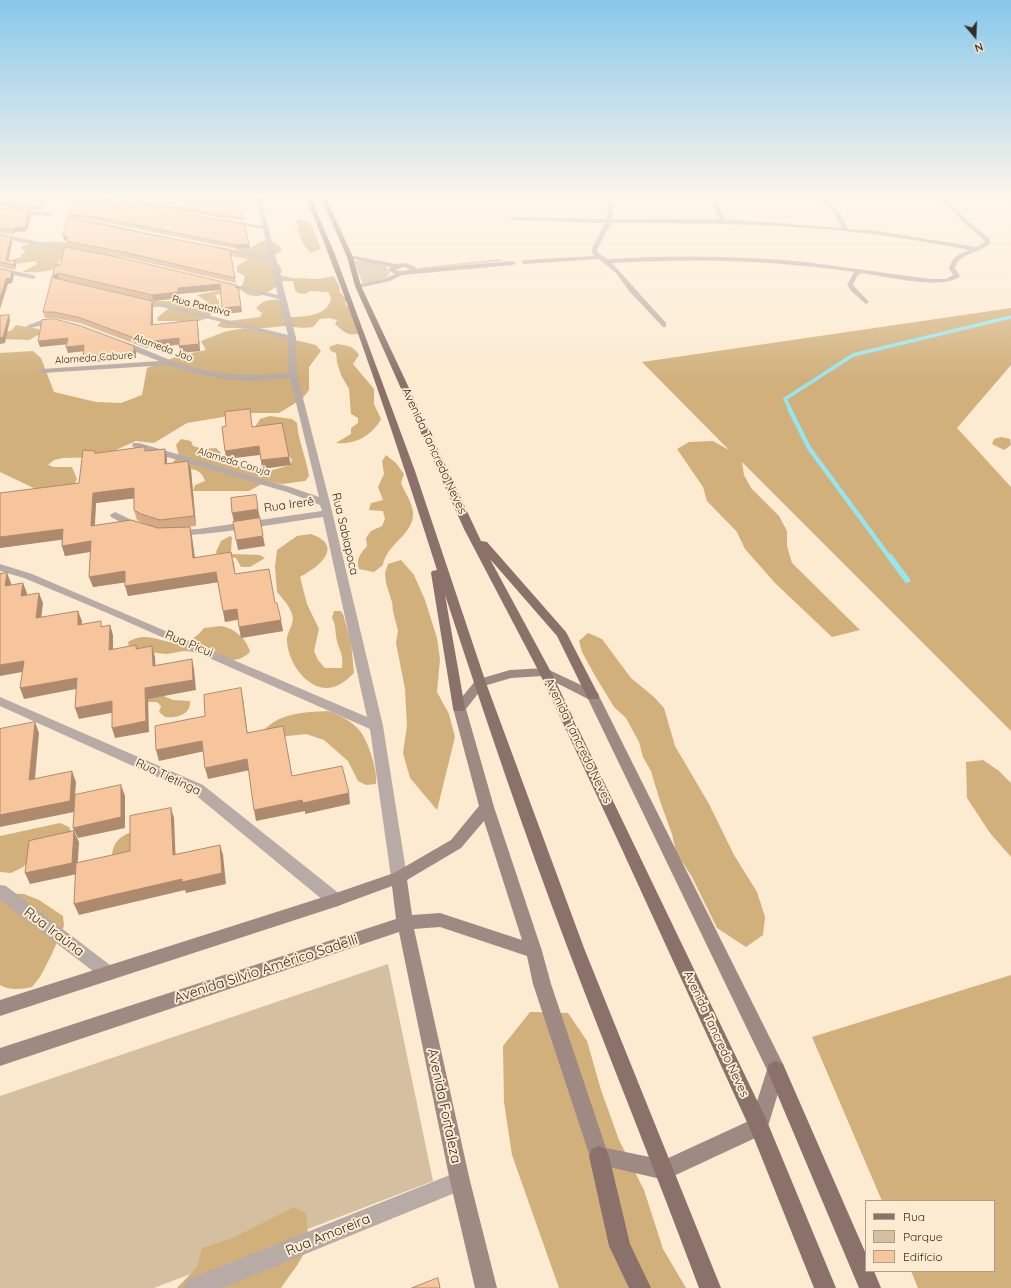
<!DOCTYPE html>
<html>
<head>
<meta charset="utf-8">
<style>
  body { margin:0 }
  #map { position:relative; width:1011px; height:1288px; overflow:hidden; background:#fcebd1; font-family:Quicksand,sans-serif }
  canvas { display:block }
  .legend { position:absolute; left:865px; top:1200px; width:130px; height:72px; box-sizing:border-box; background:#fcebd1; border:1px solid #ac9f8b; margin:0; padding:5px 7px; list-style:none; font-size:12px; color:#332d23 }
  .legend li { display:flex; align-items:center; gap:8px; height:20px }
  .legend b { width:20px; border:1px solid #ac9f8b }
  .north { position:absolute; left:955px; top:16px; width:40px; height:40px; -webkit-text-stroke:3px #fcebd1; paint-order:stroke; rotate:161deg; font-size:11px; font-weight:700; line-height:16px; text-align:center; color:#332d23 }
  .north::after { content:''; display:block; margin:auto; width:14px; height:18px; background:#332d23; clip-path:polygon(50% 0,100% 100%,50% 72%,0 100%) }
</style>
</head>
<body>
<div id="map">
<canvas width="1011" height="1288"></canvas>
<ul class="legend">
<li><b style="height:5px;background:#8a726a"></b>Rua</li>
<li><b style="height:11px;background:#d4c0a0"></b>Parque</li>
<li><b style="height:11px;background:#f7c59c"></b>Edifício</li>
</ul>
<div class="north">N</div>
</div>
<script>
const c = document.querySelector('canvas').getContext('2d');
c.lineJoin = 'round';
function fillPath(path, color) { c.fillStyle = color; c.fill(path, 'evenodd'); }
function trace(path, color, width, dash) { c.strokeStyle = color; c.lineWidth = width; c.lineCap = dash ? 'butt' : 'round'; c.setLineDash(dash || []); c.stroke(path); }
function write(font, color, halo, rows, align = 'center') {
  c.font = font + ' Quicksand,sans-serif'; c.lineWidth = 4; c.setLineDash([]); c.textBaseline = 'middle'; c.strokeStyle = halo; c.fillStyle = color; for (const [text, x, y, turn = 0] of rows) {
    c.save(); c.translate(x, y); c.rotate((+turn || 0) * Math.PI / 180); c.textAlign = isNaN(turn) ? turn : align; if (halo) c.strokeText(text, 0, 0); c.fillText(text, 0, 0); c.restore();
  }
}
fillPath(new Path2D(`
  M499,259L504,261L419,269L417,268Z
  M354,261H370L385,265L390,274L385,278L363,284Z
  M388,964L433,1181L154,1288H0V1096Z`), '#d4c0a0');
fillPath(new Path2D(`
  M300,219L310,222L321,249L311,253C306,249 300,239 299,233C297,228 299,226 296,221Z
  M263,241C271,241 279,241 282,251L272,256V258L280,266L282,271L280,275L292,278L319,279L334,276L340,288L339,291L347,300L345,304L351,309L361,333C348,337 344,332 335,324L337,320L329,318L320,319L313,327L303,328L285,326L266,328H245L316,345L321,351L309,367V390L302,399L279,413H247L187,423L154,443L136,441L100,457L63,458L54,460L48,465L54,467H72L77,479L74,485L38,490L0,472V353L33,351L41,358L54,392L96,402L121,403L142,395L147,368L178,356L206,350L201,341L224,332L244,328H224L217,326L221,322L260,317L262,313L256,308C264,299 277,297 288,303L284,317C299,317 328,318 331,298L328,292L310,291L305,294L298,293L295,290L293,281H284C274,287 263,300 249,295C247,295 244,291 241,290L215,295L219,301V308L207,318L192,324L177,321H158L157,318L169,308L163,306L135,310L141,300C150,297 154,301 163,301C172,302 180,299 189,301L191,308C199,309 204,309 209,303L197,295L242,286L245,276L237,272V266L248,259L221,254C229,249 239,250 248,248C254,247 257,242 263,241Z
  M76,242L117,255L118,258L64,259L59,261L58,264L64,265C51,272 36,273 22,272L37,264L35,261L18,264L13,262L14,259L21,257V254H26L21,247C37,238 58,244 76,242Z
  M1011,308V365L957,428L1011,487V731L742,462L744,475L751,488L779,516L787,531V546L792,563L860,630L832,637L775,583L745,549L737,532L707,501L703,487L677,449L689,442L713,441L729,450L642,362Z
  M16,325L39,329L40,334L29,340L3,339L7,332L12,330Z
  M337,344C346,345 354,346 359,355L353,364L374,389V404L381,419C372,436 354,445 336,443L351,434V428L358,423V418L351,414L349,389L341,375L337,362L336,353L331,351L329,347Z
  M270,416L292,419L297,423C298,439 305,455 308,471L309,476L305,481L282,484L267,481L249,491H193L195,485L205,481C201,466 186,469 173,468V462L179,456L176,445L181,439L191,441L193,446L203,449L216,448L221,453L218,459L223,464L248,467L254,471L266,472L290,465L292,460L288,455L253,430L260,419Z
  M1001,437L1010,439L1011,445L1004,450L992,444L994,439Z
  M386,455L396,463L404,474L401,483C405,493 412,502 413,512C415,534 386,544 383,565L374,572L359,569C356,559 360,554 367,546L366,538L371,531L382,526L385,519L383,511L369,510L371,503L383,500L378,487L384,474L382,461Z
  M311,534C345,546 319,567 300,577L307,604L319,629L314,651L318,660L325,668H342C344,652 338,650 336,636C335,629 336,625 332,618L334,611H341L343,614L351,642L354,673C347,680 339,687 328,688C305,689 286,659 287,638C288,630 295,623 292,614C289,605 283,599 277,592L275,567L277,550L297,536Z
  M230,536L232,537L231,552L232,554L260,555L265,558L250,567H241L236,558L217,554L216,552L221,541Z
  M401,560L414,575L425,600L437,638L440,659L437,692L449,714L455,737L437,810L410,778L403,753L407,726L405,689L396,643L398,631L393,611L392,602L386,583L385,573L388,564Z
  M221,626C234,628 247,639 250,652C232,670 208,653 186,651C180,651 174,653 168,654C158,654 138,650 129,647L128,642C154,624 177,662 204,628Z
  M588,633L602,639L631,678L654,697L664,708L675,746L709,804L734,855L757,892L765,917L763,935L746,947L717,928L692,877L676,852L672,834L660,801L651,771L643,757L639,742L626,718L614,707L594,674L582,652L579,641Z
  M107,678L150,690L173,700L190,701C191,715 177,718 165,717L159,712L161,706L157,702H148Z
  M328,711C339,715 352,721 360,731C368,741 378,771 376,784L366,785L358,781L348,761L324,740L306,734L279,737L261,734C276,713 304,712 328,711Z
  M983,760L999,771L1011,783V857L990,833L967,798L966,762Z
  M60,823L69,827L72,834L30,860L23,867L11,873L0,872V836Z
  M137,830L152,833L121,859L112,855C114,839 123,835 137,830Z
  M0,893L24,894L39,900L63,916L64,926L51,956L40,977L32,987C21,989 11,991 0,985Z
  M1011,975V1288H918L911,1271H994V1201H882L812,1037Z
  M530,1012L568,1013L587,1041L601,1090L619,1140L644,1190L663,1249L686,1288H559L512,1155L504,1102L503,1046Z
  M294,1207L306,1214C312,1252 301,1259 281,1288H177L197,1267L202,1248L233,1238Z`), '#d1b07c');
trace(new Path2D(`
  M790,409L785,399L853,355L1011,317`), '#96e6ef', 3.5);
trace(new Path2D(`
  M789,408L809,448L890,558`), '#96e6ef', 4.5);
trace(new Path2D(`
  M890,557L907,580`), '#96e6ef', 6);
fillPath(new Path2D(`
  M225,198H237L256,202L255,198H261L296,338L297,375L330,503L383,726L407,877L404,881L399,883L394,881L391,877L370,729L105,612L24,578L0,571V564L32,574L367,717L323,517C304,519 178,542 171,533L176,530L198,529L322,511L320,505L287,492L133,447L132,445L133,443H139L293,488L319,497L290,378L249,381L223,379L194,373L168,365L42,373L38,371L42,369L159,361L118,345V341H121C140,346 158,356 176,362C214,376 249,377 289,373L288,339L135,300L138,298L288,335L279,299L220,284L223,282L278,295L270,261L212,248L215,246L269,257L263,229L225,222L228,220L262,226L257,205Z
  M604,198H609L614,208L612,219H719L712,198H717L724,219L842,228L836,216L822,198H827L842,216L848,229L871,230L977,247L985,242L984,240L964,223L941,198H946L968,221L989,238L991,242C981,254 959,252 955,268L960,276C944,291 883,276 861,273L857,276L853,285L869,302L866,304L852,292L847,285L854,272C774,260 693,258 612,263L666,323V327H663L629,291L617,274L599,259L524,264L521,262L524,260L594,256L591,250L605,223L512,220L510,217L606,219L608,208ZM611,223C698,223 785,223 871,234C904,238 937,244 970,250C960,253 952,257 949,268L953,275L946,279H932C887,274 842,266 796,261C734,256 671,255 608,259L597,252V250Z
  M0,207L19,211L51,212L54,214L51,216L19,215L0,211Z
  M74,219L99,222L155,235L152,237L72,222Z
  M0,234L80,250L83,252L80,254L0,238Z
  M350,255L396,264L404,263L414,266L417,269L513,261L516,263L513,265L402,275L390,281L358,288L356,287V285L386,278L395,274L388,270L391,267L348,258L347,257ZM404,267L410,269L403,271L395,270Z
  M0,268L33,275L36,277L33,279L0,272Z
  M42,320H56L60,322L30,328L26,326Z
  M115,512L144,526L145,528L144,530H136L111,517L110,515Z
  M0,697L203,785L341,895L343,900L341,905L335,907L329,905L193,793L0,706Z
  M0,885L6,886L114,968L116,973L114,978L108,981L102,978L0,900Z
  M460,1171L467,1174L470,1181L467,1188L222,1288H184L187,1280Z`), '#b8aaa5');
fillPath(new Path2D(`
  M545,668L598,693L599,696L783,1064L785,1070L766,1133L665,1180L592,1163L533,984L527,956L440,927L414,929L470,1181L497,1288H475L450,1181L399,932L0,1066V1048L396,919L392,886L335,907L0,1016V1000L333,894L394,873L451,840L479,806L453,708L476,680L510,670ZM543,676L588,699L767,1070L751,1120L664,1160L606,1148L551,984L542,951L494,807L466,709L484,686L511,678ZM484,821L522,940L440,913L412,915L407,880L461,848Z`), '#9e8a82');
fillPath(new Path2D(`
  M306,198H311L334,252L415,471L486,683L584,948L721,1288H699C657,1175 611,1062 568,949C524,833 484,714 445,595L465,708L464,711H454L453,708L431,573L432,571L437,570C397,445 356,319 306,198Z
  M321,198H326L353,257L361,286L481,541L487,542L566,632L599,696L598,699H588L557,636L490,559L551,672L766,1119L836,1288H814L751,1131L619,843L539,672L464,529L355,286L347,257Z
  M776,1061L783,1064L866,1254V1271H874L881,1288H859L767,1070L769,1064Z
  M599,1146L606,1149L609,1156L630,1244L651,1288H629L609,1246L589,1156L592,1149Z`), '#8a726a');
fillPath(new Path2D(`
  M0,198H46L43,210H19L0,206Z
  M97,198H230V201L243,218L244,221Z
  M72,201L249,244L250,248L237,249L99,221L70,218L69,214Z
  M0,208L31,217L27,231L15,232L14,235L0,233Z
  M0,235L12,242L8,261L16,265L15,270L0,267Z
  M63,236L230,250L236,283L124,257L68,246L66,241H65Z
  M55,266L238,287L242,312L224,314L220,290L179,294V298L153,301L59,279L152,301L153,307V325L198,327L200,351L180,353L179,345L146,348L80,323L55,318H45L43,312Z
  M145,447L146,451L165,449L167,458V464L191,470L196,526L187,527H190L192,537L195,557L234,562L235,574L275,603L283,631L241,638L238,620L225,622L218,582L128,596L125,582L93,587L91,552L65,556L62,546V539L0,548L79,483L95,451L96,453ZM134,498V510L137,520L144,524L95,525L96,503Z`), '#d4a986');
fillPath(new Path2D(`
  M44,198H46L43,210L42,206Z
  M29,212L31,217L27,231L15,232L14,235L13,230V228Z
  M63,236H68L69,240L65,241Z
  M11,237L12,242L8,263L6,261Z
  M249,244L250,248L237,249L236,245Z
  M15,260L16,265L15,270L14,265Z
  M12,271L14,276L12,283L8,284L0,309V298L6,279Z
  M58,273L59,279L55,282L53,276Z
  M220,284L221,290L179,294V298L153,301L152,295L178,288Z
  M152,301L153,307V331L151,325Z
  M241,306L242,312L224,314L222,308Z
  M9,315L10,320L5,343L0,344V338Z
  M197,320L198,327L200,351L180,353L179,346Z
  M68,338L70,344L40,347L38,341Z
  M179,338L180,344L146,348L145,342Z
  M84,345L86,351L68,353L66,347Z
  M134,346L136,352V358L85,363L83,356Z
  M259,446L260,455L226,459L225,451Z
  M165,449L167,458V473L165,464Z
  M289,457L291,465L262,469L261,460Z
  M188,461L191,470L196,526L194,516Z
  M134,488L137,498L96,503L94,536L91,526L93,493Z
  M258,509L260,518L234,522L232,513Z
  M190,527L192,537L196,568L193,558Z
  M63,529L67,539L0,548V537Z
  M263,536L265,546L238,550L236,540Z
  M91,541L95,551L65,556L62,546Z
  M125,571L128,582L93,587L89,577Z
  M216,572L219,582L128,596L125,586Z
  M7,573L11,583L9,596L5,586Z
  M23,583L27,593L25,606L21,596Z
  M39,593L43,603L40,628L36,618Z
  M237,609L239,619L225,622L223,611Z
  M78,611L82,621L81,635L78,625Z
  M281,620L283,631L241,638L239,627Z
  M110,625L113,635V660L109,650Z
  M152,646L155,657L156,676L153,666Z
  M192,659L194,669L196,690L148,699L149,732L115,738L112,728L145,688Z
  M24,661L28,671L0,676V665Z
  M77,678L81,688L24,699L20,688Z
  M241,688L243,699L249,744L247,733Z
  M112,701L116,712L79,719L75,708Z
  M35,722L39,733L34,790L29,780Z
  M202,741L205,751L159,761L156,750Z
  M247,759L250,770L208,779L205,768Z
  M72,771L76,782L74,812L0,827V815Z
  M121,785L125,796V828L78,838L73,828Z
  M349,793L350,804L305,814V811L256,821L254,810L302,800Z
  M171,808L174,818L176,866L173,855Z
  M74,831L79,842L77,874L30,884L25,873Z
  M220,845L223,855L226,884L186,893L185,890L79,915L74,904Z`), '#ad8a6d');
const building = new Path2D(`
  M0,198H44L42,206L18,205L0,201Z
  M83,198H91L244,224L249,244L236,245L98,217L69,214L72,201H81Z
  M119,198H230V201L239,200L243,218Z
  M0,208L29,212L25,227L13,228V230L0,228Z
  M68,218L230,250L235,278L123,252L66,241L68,236H63Z
  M0,235L11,237L6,261L15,260L14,265L0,262Z
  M65,247L122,258L236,285V288L238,287L241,306L222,308L220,284L178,288V292L152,295L58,273L53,276L54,278L152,301L151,325L197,320L199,344L179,346V338L145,342L78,317L53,312H43L55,266L60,265Z
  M0,269L12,271L11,278L6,279L0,298Z
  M9,315L3,337L0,338V316Z
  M55,319L81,326L134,346V352L83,356L84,345L66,347L68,338L38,341L42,320Z
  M250,409L252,427L282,423L289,457L261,460L259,446L225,451L222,427L226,426L225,412Z
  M145,447V451L165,449V464L188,461L194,516L160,520L141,514L134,510V488L93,493L91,526L131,520L158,528L190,527L193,558L231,552L235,574L269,569L275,603H277L281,620L239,627L237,609L223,611L216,572L125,586V571L89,577L91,541L62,546L63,529L0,537V493L79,483L83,450L95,451V453Z
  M256,495L258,509L232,513L231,498Z
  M260,518L263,536L236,540L233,522Z
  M7,573L5,586L23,583L21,596L39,593L36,618L78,611V625L101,621V627L110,625L109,650L136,645V649L152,646L153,666L192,659L193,680L145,688L146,721L112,728V701L75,708L77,678L20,688L24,661L0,665V574Z
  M241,688L247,733L283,726L292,776L342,766L349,793L303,803L302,800L254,810L247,759L205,768L202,741L156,750L155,726L205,716L204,695Z
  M35,722L29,780L72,771L70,801L0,815V729Z
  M121,785V817L73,828L75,795Z
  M171,808L173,855L220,845L222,873L182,882V879L74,904L76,863L130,851V816Z
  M74,831L72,863L25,873L29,841Z
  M438,1278L440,1288H412Z`);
fillPath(building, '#f7c59c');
trace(building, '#ad8a6d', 1);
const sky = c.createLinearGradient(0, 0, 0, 379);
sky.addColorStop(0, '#87c8eb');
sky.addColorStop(0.52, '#fef6ea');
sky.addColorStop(1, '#fef6ea00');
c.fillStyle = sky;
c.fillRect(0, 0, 1011, 379);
write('10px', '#332d23', '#fcebd1', [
  ["Rua Patativa",201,306,14],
  ["Alameda Jao",163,348,20],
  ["Alameda Cabure",94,358,-4],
  ["Alameda Coruja",234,462,17]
]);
write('12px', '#332d23', '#fcebd1', [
  ["Avenida Tancredo Neves",434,451,65],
  ["Rua Irerê",289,505,-8],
  ["Rua Sabiapoca",345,534,77],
  ["Rua Picui",189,644,23],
  ["Avenida Tancredo Neves",578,741,64],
  ["Rua Tietinga",168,777,25],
  ["Avenida Tancredo Neves",716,1034,65]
]);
write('14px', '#332d23', '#fcebd1', [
  ["Rua Iraúna",54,932,37],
  ["Avenida Silvio Américo Sadelli",266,969,-18],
  ["Avenida Fortaleza",444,1106,78],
  ["Rua Amoreira",328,1235,-22]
]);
</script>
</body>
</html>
